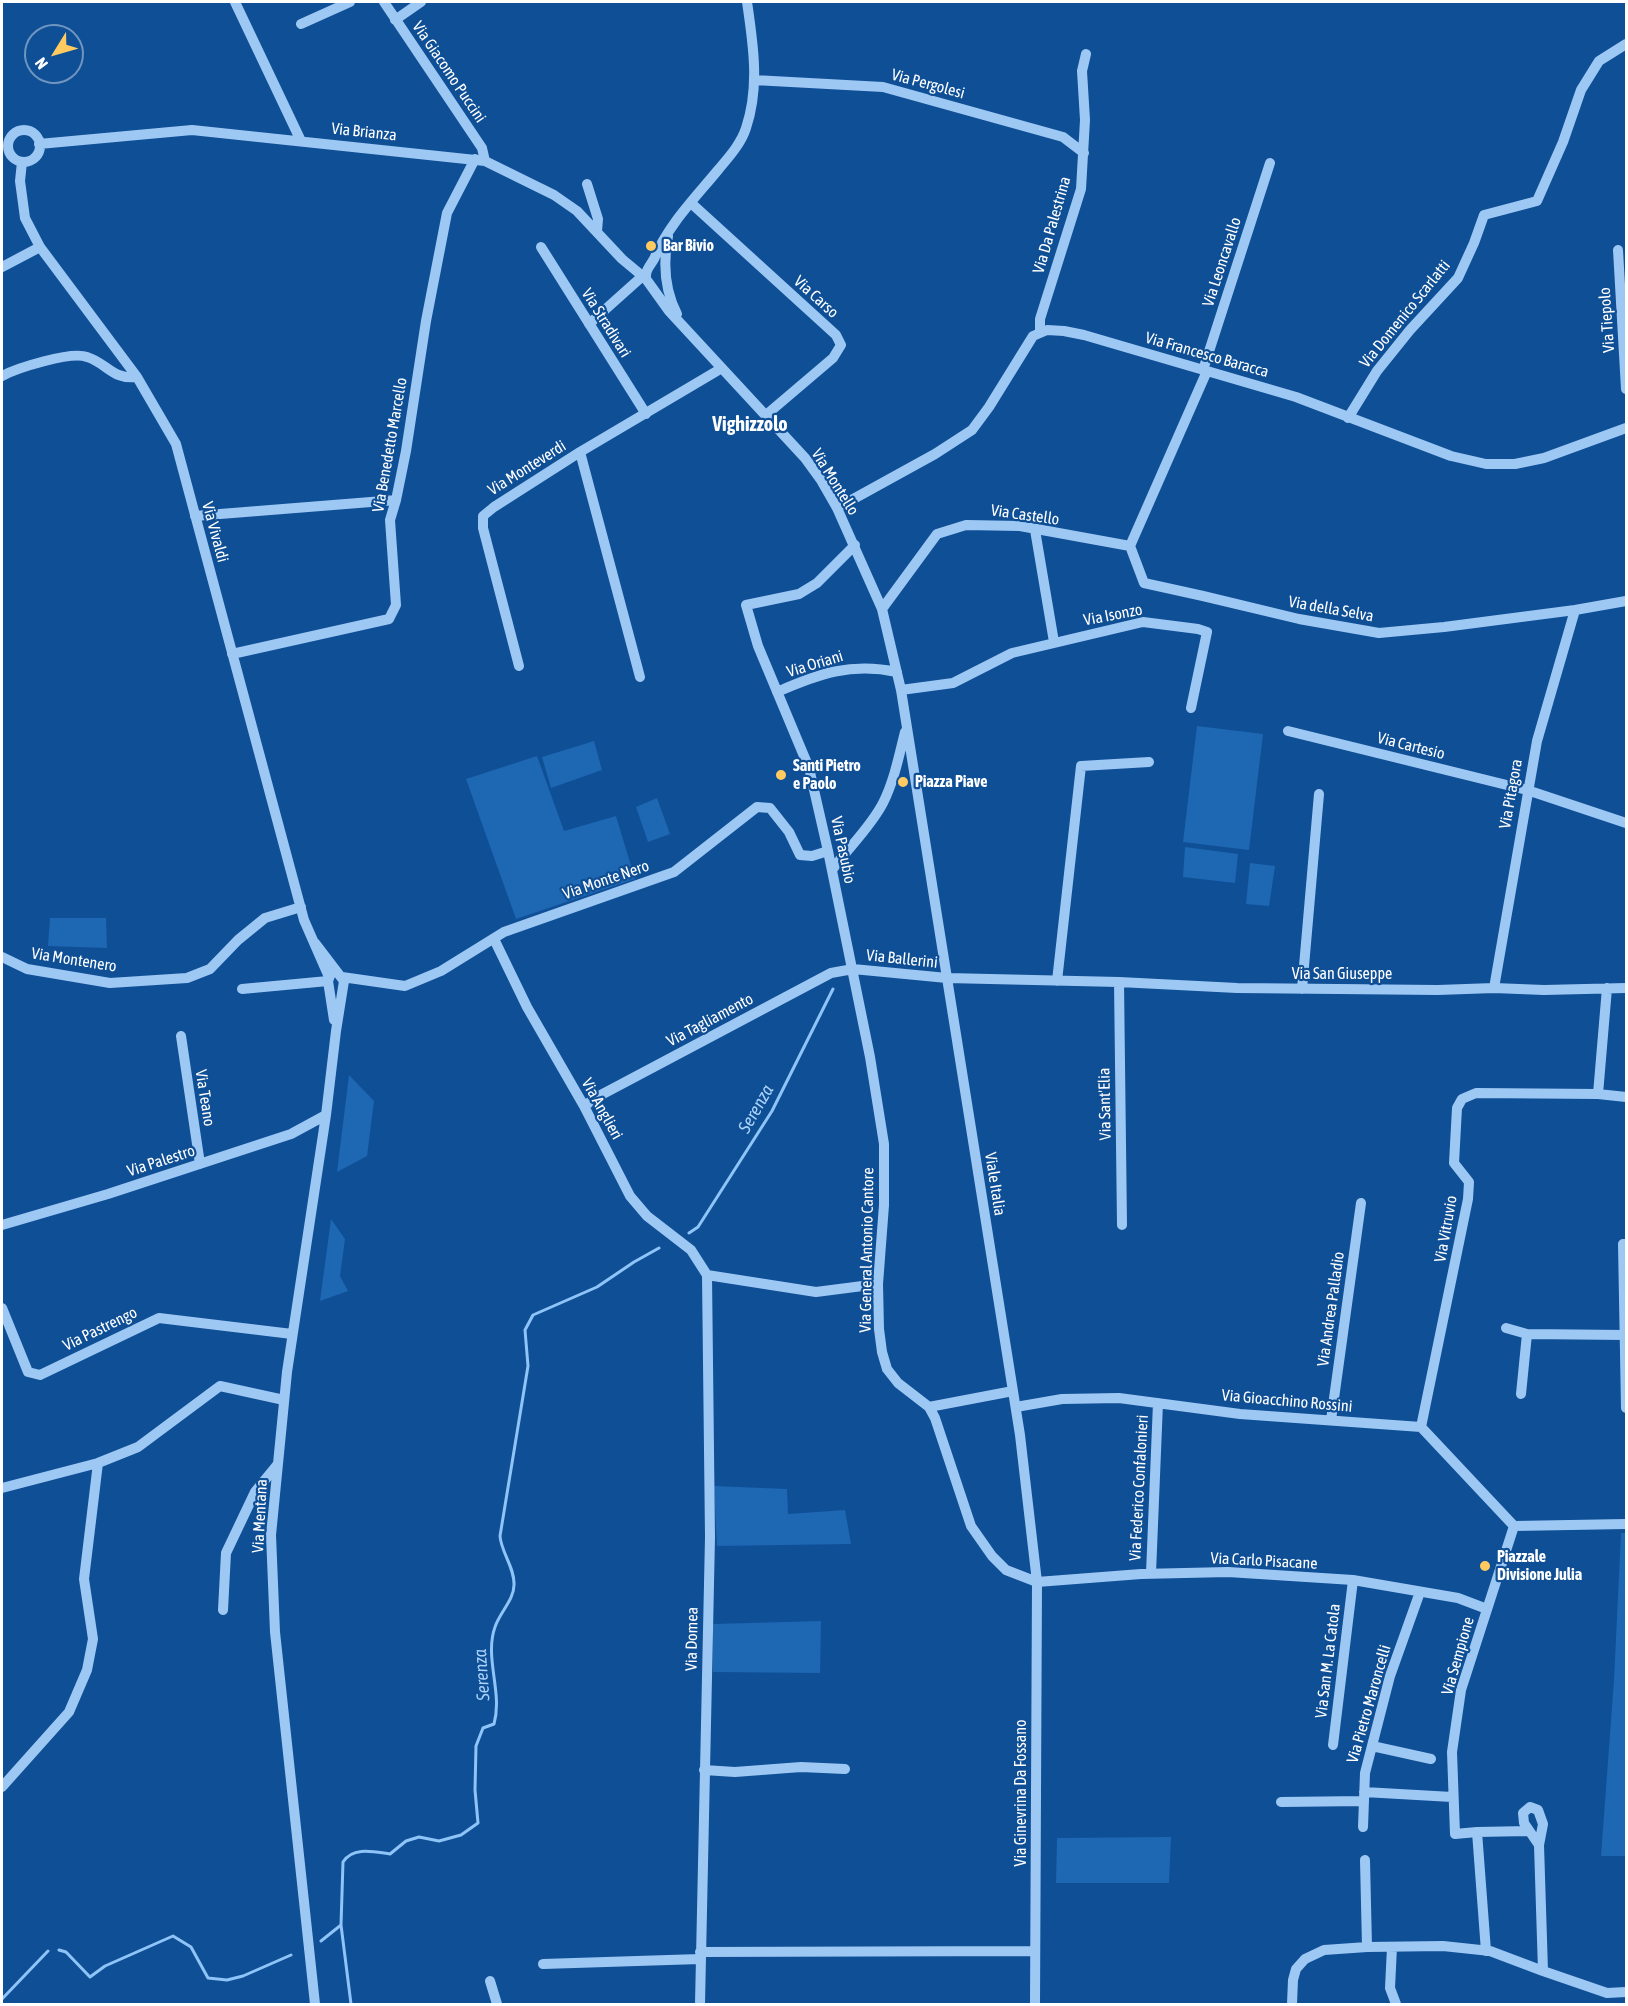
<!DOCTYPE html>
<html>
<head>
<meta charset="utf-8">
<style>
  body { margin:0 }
  #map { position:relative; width:1628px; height:2006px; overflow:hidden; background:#0f4f96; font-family:"Asap Condensed",sans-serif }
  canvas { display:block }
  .frame { position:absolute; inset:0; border:3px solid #fff; pointer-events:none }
  .north { position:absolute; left:24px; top:24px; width:60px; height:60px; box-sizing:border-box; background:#0f4f96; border:2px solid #6f95c0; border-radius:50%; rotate:233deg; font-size:16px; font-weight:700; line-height:24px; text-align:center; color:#fff }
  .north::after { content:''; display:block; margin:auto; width:21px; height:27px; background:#ffcb61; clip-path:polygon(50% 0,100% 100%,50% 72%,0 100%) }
</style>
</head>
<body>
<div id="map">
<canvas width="1628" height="2006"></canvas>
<div class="frame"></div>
<div class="north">N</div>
</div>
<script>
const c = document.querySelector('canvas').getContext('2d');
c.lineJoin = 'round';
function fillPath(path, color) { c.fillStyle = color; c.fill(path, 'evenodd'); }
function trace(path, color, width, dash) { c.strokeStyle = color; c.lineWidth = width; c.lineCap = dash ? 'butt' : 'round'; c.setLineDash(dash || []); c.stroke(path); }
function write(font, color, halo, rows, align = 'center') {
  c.font = font + ' "Asap Condensed",sans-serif'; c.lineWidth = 4.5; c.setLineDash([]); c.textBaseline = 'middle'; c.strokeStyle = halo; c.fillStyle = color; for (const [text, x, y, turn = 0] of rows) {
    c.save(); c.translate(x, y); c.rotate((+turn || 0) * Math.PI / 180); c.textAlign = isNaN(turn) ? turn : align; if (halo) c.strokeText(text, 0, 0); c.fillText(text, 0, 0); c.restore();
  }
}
fillPath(new Path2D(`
  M1197,726L1263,734L1249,850L1183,842Z
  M594,741L602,770L551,788L542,757Z
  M537,756L564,831L616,816L635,879L516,919L466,779Z
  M657,798L670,834L648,842L636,807Z
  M1185,847L1238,854L1235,883L1183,877Z
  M1250,863L1275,866L1269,906L1246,904Z
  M50,918H106L107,948L48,946Z
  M349,1075L374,1101L367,1156L337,1172Z
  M331,1219L345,1239L340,1276L348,1291L320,1301Z
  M714,1486L787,1489L788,1514L845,1510L851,1544L717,1546Z
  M1621,1533H1626V1856H1601L1614,1680Z
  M821,1621L820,1673L713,1672V1624Z
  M1171,1837L1169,1883H1056L1057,1838Z`), '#1e67b3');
trace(new Path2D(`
  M689,1233L698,1227L772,1111L833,989
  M321,1941L341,1925
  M59,1950L66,1952L90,1977L105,1966L173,1936L191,1947L208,1978L227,1980L243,1976L291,1955
  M2,1999L48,1951
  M351,2004L341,1925L343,1862C353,1846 375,1852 390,1854L406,1841L419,1837L439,1841L461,1835L478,1823L475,1790L476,1746L483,1728L494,1724C503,1692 484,1658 495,1627C500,1612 514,1600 514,1585C515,1568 501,1552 500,1536L528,1366L525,1330L533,1315L597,1287L634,1262L659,1248`), '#8fc4f8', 3);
trace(new Path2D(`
  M235,2L301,141
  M384,2L482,148L485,161
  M395,20L421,2
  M301,24L350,2
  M754,80L883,87L1063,137L1084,153
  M8 146a16 16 0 1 1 32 0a16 16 0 1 1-32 0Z
  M39,144L192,130L485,161L554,195L577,211L622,259L646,279L669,311L805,458L821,480L837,508L882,609L901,690L1020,1435L1037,1582L1035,2004
  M22,162L20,181L25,218L40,247L137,377L176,444L304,920L329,977
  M587,184L598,219L597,231
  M691,203L836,335L841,345L833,358L766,415
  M668,236C663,263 664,289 677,314
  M541,247L646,414
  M1618,250L1626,389
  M2,267L40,247
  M646,279C645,270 650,266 654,259C668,225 695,198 718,170C728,158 741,144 746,128C760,87 753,43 747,2
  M589,324L646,273
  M1040,332V319L1081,189L1085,120L1082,71L1086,54
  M1203,370L1270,163
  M2,376C17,368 71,351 87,357C107,363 112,380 137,377
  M1348,418L1377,371L1410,330L1458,278L1474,243L1484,215L1537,201L1563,142L1581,90L1599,61L1626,44
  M580,452L640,677
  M837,508L935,454L972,430L989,407L1033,336L1047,330L1064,331L1084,335L1296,397L1451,456L1486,464H1515L1544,458L1626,428
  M195,516L396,500
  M1035,530L1054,642
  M855,545L817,583L799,594L746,605L758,646L809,768L828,851L870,1057L884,1144V1205L878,1284L879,1329L882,1352L887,1369L898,1383L929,1407L935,1418L971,1526L992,1556L1006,1570L1037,1582L1141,1574L1228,1572L1353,1580L1458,1598L1487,1609
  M1130,546L1144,583L1203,596L1299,619L1379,633L1444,627L1575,610L1626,601
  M1130,546L1207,371
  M882,609L937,534L966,525L1020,526L1130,546
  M232,654L389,619L396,605L390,520L396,500L406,451L426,321L447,213L475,159
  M519,666L483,528V516L494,507L580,452L722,368
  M901,690L953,683L1012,653L1143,622L1198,629L1207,632L1191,708
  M777,692C818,674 851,662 897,672
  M1288,731L1527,790L1626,823
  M832,870C848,848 870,828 883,803C894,781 899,756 905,732
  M494,939L527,1007L584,1106L630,1196L647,1216L691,1250L707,1275L710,1537L700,2004
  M315,943L344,981L336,1031L326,1115L287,1372L271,1535L275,1632L315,2004
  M2,957L27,969L110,983L187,978L210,969L238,940L265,918L301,907
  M330,976L328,981L334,1020
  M342,977L405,986L441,971L504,932L674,872L757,807L770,808L789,832L800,855L812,856L828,851
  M1057,981L1081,766L1149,762
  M1119,982L1122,1225
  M1494,988L1537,741L1575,610
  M242,989L328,981
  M1302,989L1319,794
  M181,1036L200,1164
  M1598,1094L1607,988
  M584,1106L599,1096L831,973L853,969L947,978L1119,982L1237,988L1438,990L1494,988L1544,990L1626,988
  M2,1225L108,1194L291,1134L326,1115
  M1626,1244H1623L1626,1408
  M707,1275L816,1292L878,1284
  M2,1308L28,1372L40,1375L159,1318L292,1334
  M1506,1328L1527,1334
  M1521,1394L1527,1334L1625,1335
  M929,1407L1013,1391
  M1016,1407L1062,1399L1119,1398L1240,1414L1421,1427L1514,1526
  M1331,1420L1361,1203
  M1421,1427L1468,1199L1469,1182L1454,1163L1457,1108L1462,1099L1476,1093L1598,1094L1626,1097
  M2,1488L98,1463L138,1447L220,1386L284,1400
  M1514,1526L1461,1690L1452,1752L1455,1834L1477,1832L1529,1831
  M1514,1526L1626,1524
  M1151,1573L1158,1403
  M223,1610L226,1553L255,1492L278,1464
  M1333,1745L1353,1580
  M1372,1746L1431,1759
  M704,1770L735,1772L801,1767L845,1769
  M2,1787L69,1712L87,1670L93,1639L84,1579L98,1463
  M1364,1792L1452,1797
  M1281,1802L1364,1801
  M1363,1827L1365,1773L1390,1676L1420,1592
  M1477,1832L1486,1951
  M1539,1845L1524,1823L1523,1813L1530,1807L1538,1810L1543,1824L1539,1845L1543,1971
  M1365,1860L1367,1947
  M1392,1947L1390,1988L1396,2004
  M700,1952L1035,1951
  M543,1964L700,1959
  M490,1981L497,2004
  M1292,2004L1293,1980L1296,1969L1305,1959L1324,1950L1367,1947L1443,1946L1490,1951L1543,1971L1607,1993L1626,1992`), '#9ec8f4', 10);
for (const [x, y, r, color] of [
  [651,246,6,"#ffcb61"],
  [781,775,6,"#ffcb61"],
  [903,782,6,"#ffcb61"],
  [1485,1566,6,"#ffcb61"]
]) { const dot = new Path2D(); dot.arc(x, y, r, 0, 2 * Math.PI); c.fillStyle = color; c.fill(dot); trace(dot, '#0f4f96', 2); }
write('16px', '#fff', '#0f4f96', [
  ["Via Giacomo Puccini",449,72,56],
  ["Via Pergolesi",928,84,15],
  ["Via Brianza",364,132,6],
  ["Via Da Palestrina",1052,225,-74],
  ["Via Leoncavallo",1222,262,-72],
  ["Via Carso",816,297,42],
  ["Via Domenico Scarlatti",1405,314,-51],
  ["Via Tiepolo",1607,320,-94],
  ["Via Stradivari",606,323,58],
  ["Via Francesco Baracca",1207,355,16],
  ["Via Benedetto Marcello",390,445,-80],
  ["Via Monteverdi",527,468,-32],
  ["Via Montello",835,482,58],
  ["Via Castello",1025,515,8],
  ["Via Vivaldi",215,532,75],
  ["Via della Selva",1331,609,10],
  ["Via Isonzo",1113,615,-11],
  ["Via Oriani",815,664,-17],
  ["Via Cartesio",1411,746,14],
  ["Via Pitagora",1511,794,-80],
  ["Via Pasubio",843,850,78],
  ["Via Monte Nero",606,880,-19],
  ["Via Ballerini",902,959,6],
  ["Via Montenero",74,960,9],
  ["Via San Giuseppe",1342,974],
  ["Via Tagliamento",710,1020,-28],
  ["Via Teano",205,1098,81],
  ["Via Sant'Elia",1105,1104,-91],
  ["Via Anglieri",602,1109,61],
  ["Via Palestro",161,1161,-18],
  ["Viale Italia",995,1184,81],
  ["Via Vitruvio",1446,1229,-80],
  ["Via General Antonio Cantore",867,1250,-89],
  ["Via Andrea Palladio",1331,1309,-82],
  ["Via Pastrengo",100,1329,-26],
  ["Via Gioacchino Rossini",1287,1401,5],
  ["Via Federico Confalonieri",1139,1488,-87],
  ["Via Mentana",260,1516,-87],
  ["Via Carlo Pisacane",1264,1561,3],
  ["Via Domea",692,1639,-89],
  ["Via Sempione",1458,1656,-74],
  ["Via San M. La Catola",1328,1661,-83],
  ["Via Pietro Maroncelli",1369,1704,-74],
  ["Via Ginevrina Da Fossano",1021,1793,-90]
]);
write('bold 16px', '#fff', '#0f4f96', [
  ["Bar Bivio",663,246],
  ["Santi Pietro",793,766],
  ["e Paolo",793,784],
  ["Piazza Piave",915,782],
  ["Piazzale",1497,1557],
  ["Divisione Julia",1497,1575]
], 'left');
write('italic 18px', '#aad2fb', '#0f4f96', [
  ["Serenza",756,1109,-60],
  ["Serenza",482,1675,-94]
]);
write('bold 20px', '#fff', '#0f4f96', [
  ["Vighizzolo",750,425]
]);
</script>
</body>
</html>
